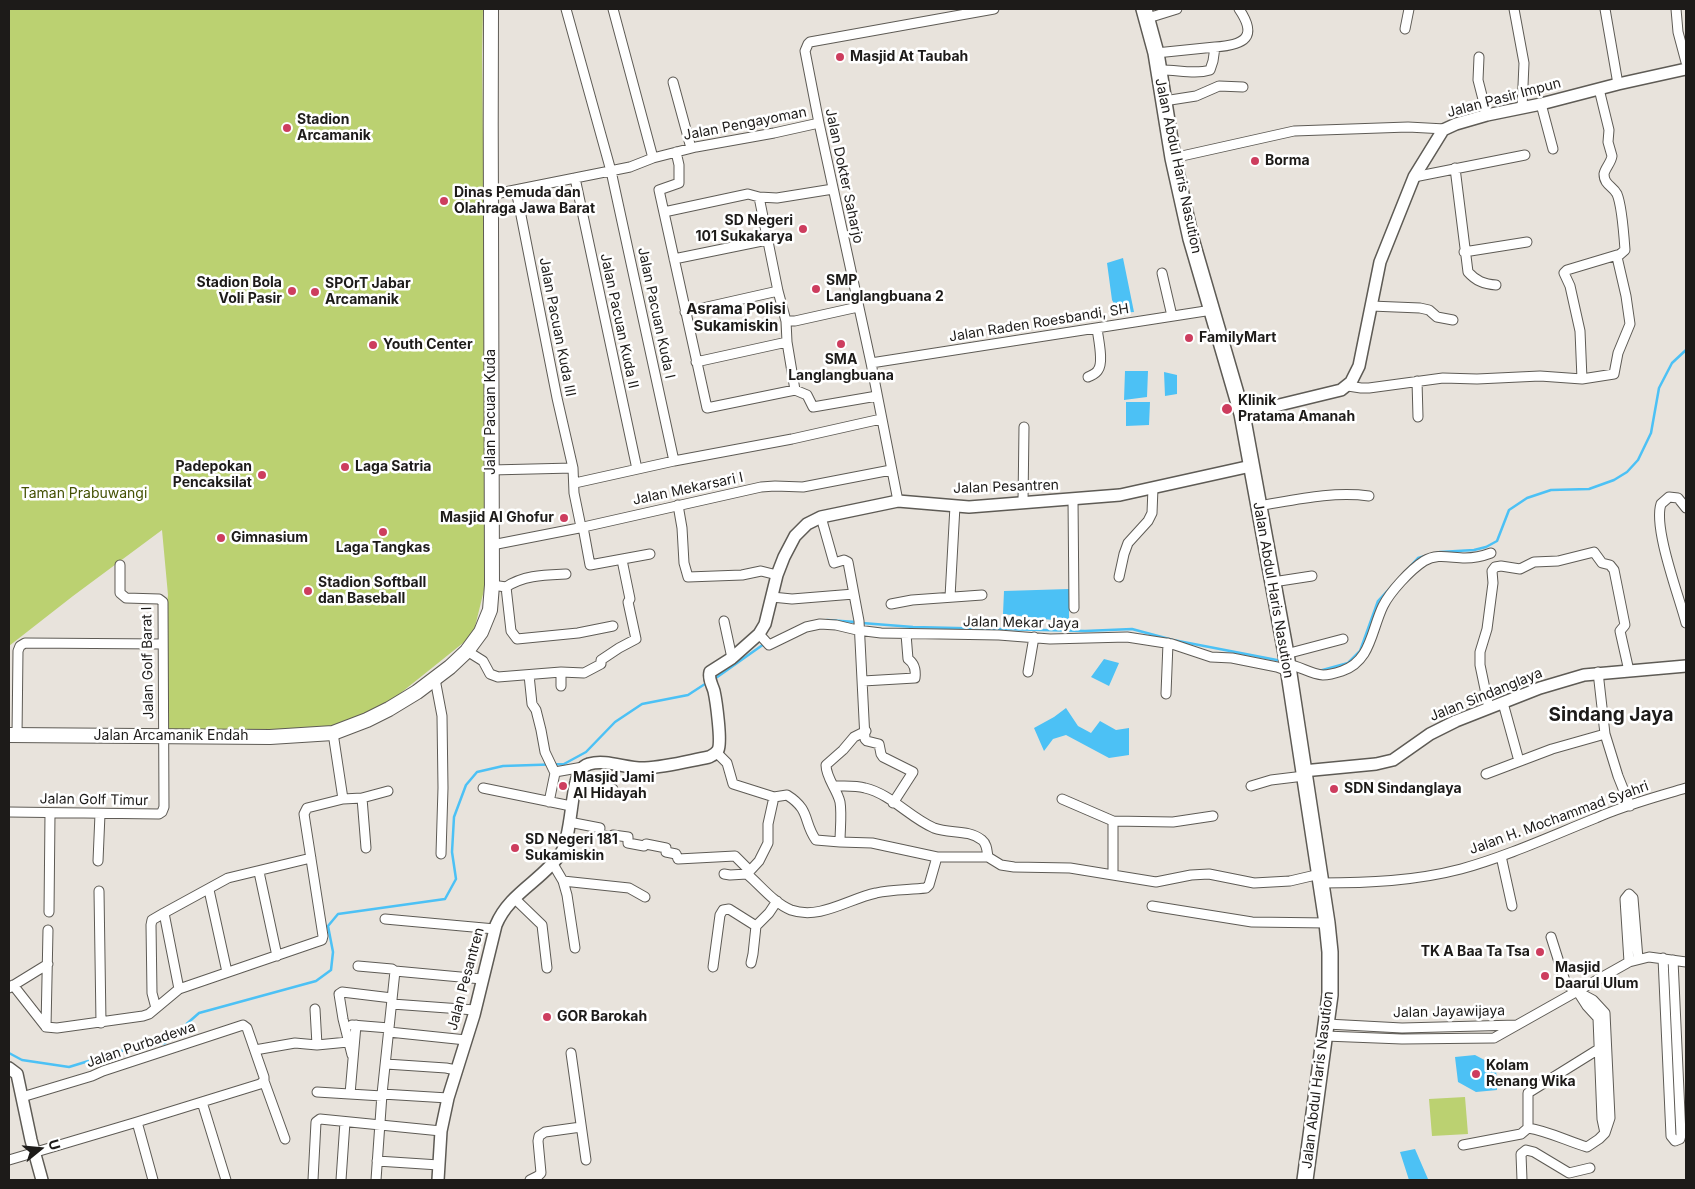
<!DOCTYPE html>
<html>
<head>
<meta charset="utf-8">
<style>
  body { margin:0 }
  #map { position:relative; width:1695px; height:1189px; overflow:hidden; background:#e8e3dc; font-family:Inter,sans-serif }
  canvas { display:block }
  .frame { position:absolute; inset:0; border:10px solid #1d1b19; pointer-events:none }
  .north { position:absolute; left:15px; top:1124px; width:50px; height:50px; -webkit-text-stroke:4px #fff; paint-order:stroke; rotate:73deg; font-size:14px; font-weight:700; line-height:20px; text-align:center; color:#1d1b19 }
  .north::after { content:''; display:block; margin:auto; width:18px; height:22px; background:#1d1b19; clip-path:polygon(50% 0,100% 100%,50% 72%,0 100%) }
</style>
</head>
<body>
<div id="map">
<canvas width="1695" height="1189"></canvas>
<div class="frame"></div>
<div class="north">U</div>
</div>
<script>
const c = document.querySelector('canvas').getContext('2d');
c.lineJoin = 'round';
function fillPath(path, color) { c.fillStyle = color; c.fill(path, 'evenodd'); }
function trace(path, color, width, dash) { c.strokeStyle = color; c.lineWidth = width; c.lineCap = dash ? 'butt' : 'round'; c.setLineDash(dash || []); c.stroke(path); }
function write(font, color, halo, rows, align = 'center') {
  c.font = font + ' Inter,sans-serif'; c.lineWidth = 5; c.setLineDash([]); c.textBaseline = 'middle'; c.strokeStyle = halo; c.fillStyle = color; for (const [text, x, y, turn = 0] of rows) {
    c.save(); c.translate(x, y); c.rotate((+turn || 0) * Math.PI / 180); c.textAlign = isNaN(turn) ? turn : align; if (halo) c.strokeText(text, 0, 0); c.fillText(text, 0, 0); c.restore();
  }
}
fillPath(new Path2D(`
  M9,9H483L482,54L487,470L485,586L473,635L367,720L333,731L165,732L163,644L168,595L162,530L73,596L9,646Z
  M1465,1097L1468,1134L1432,1136L1429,1099Z`), '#bbd171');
fillPath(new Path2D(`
  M1123,258L1134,312L1119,313L1112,300L1107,263Z
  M1125,371H1148L1147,397L1124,400Z
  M1164,372L1177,375V394L1165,396Z
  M1126,402H1150L1149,425L1126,426Z
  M1069,589V622L1003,614L1004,591Z
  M1104,659L1119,663L1109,686L1091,677Z
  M1066,708L1078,726L1091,733L1100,721L1116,730L1129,728V755L1109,758L1066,735L1053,739L1044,751L1034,728L1054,717Z
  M1475,1055L1496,1066L1497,1090L1476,1092L1458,1082L1455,1057Z
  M1415,1149L1428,1179L1409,1180L1400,1152Z`), '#4cc1f5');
trace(new Path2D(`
  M827,620L856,622
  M862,623L913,627L1085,631L1132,629L1173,640L1282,661
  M1319,671L1348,663L1360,651L1378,601L1418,558L1440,552L1474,550L1486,547L1497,541L1509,510L1527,498L1551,490L1589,489L1614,480L1627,472L1638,460L1651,433L1659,388L1672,363L1686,350
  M713,680L764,644
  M9,1053L22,1060L69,1067L131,1048L165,1043L199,1013L316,981L331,970L333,952L328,926L338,914L445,899L456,879L452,852L454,817L466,785L477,772L503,766L564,764L586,752L615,722L642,704L688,695L708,682`), '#4cc1f5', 2.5);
const minor = new Path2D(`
  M566,9L611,171L674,461
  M613,9L653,158
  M1514,9L1524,63L1522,108
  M1605,9L1618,84
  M1676,9L1678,32L1686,62
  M1148,18L1177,9
  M1405,29L1409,9
  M1156,53L1215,47
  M1479,57L1478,80L1487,115
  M1158,70C1175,69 1194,75 1210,70L1213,61L1215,47C1245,45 1258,37 1239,9
  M673,82L691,148
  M1164,101L1196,96L1219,86L1243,87
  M1541,104L1553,149
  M676,152L679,165V183L659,190L707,408L795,390L807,395L813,407L877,396
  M1173,158L1294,131L1408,127L1445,129
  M1455,168L1468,272C1476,281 1484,284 1496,285
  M1414,177L1525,155
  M575,178L637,469
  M516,190L557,398L573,468L574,493L581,527
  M490,195L630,167L653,158L696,147L774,133L819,123
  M759,197L778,291L786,321L787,342L795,390
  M664,212L748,194L759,197L777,198L833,189
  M1464,252L1527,242
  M674,259L767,240
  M1162,273L1172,316
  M1371,306L1420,308L1429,310L1437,317L1453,320
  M685,312L778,291
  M786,321H795L858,307
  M696,362L787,342
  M871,363L1212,310
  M1088,377C1092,375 1096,374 1098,370C1104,362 1098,338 1097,328
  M1582,379L1580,331L1570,286L1564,273L1567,270L1617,255
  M1417,381L1418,417
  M1348,386L1361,388H1369L1443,378L1477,379L1540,376L1582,379L1614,374L1618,353L1630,324L1626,296L1617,257L1625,250C1624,236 1622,206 1617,194C1613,186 1604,185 1604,174C1605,168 1611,163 1612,156L1608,142L1609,130L1599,89
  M491,470L573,468
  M575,483L674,461L792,439L881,419
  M1073,499L1074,608
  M898,501L871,363L819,123L805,51L808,44L810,42L994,9
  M1023,502L1024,427
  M678,505L682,528L684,563L688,577L742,575L761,571L777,575
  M1258,506C1295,500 1332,491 1369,496
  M1686,508L1678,498L1669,497L1661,504C1653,528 1679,596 1686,623
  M821,517L834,563L844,560L848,562L859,621L865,739L867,741L879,744L881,754L883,757L913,772L893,803
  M583,527L590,565L650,554
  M492,545L579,528L761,487L775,486L803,487L891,470
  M1119,577L1124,554L1128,543L1148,521L1152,513L1153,488
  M1273,582L1312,576
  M492,585L506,587L511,631L517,639L578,633L613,626
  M506,587C524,575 545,575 566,574
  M772,597L792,599L854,594
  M950,597L955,506
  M891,604L912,600L982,595
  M724,621L732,658
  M759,634L769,645L806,627L820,624L836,625L857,630L881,633L999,635L1050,639L1127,637L1172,644L1211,657L1232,658L1277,667L1288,671
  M467,651L483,661L490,674L498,677L561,672L584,673L601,664V660L619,648L636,639L628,602L630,599L622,560
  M1286,654L1343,639
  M1287,664C1300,666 1310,674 1323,675C1330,675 1336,673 1342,671C1371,661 1371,631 1383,606C1390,592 1410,570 1424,561C1437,553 1451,558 1465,558C1474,558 1483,556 1491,553
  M1028,672L1034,637
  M529,675L532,704L536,710L541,730L545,752L555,773L549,802
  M435,679L442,716L443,788L441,854
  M863,681L915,678C916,670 914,663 908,659L906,634
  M561,686V672
  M1166,694L1168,643
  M1503,703L1519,761
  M1489,708L1480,665V652L1487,629L1493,583L1492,571L1495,567L1501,566L1520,569L1534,562L1558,561L1594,552L1602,563L1610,565L1614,570L1625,625L1620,631L1629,671
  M866,731L854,737L843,750L826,765C826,778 837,789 840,802C842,814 840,830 840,842L872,843L937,857
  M1605,734L1618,776L1630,806
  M17,735L18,651L20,646L25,643L163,644
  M717,753L727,763L733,784L774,797L787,795C811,810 803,822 816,840L840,842
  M555,772L583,767
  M1486,774L1552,749L1605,734L1598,672
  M576,782L613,789
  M834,786C845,786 855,785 865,788C891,794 910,818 934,828C950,834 968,829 982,840C987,844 987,851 988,857L1001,865L1014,867L1070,868L1156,882L1191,875L1209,874L1254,883L1290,881L1320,874
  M1251,786L1271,780L1304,776
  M483,788L571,806
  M362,798L366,848
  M343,799L362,798L388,791
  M1062,799L1113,821V875
  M9,812L159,814L162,812L164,807L163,602L159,599L126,598L120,593V565
  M1113,821L1173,822L1213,816
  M569,822L600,828L599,834L612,837L613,835L628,837V843L644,846L646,844L666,848V852L676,854L678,859L735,856L750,871
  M1501,856L1512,906
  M98,861L100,814
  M553,864L563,881L567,895L575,948
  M259,872L277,956
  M724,874L730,875L747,874L759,861L768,843V824L774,797
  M747,874C760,885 775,904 791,910C820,920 848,899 876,893C892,889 909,890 926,888L929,885L937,857H988
  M563,881L629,888L645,897
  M1321,883C1368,883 1415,881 1461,869C1508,856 1551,836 1596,818C1625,805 1656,797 1686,788
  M209,890L227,972
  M99,891L101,1023
  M514,898L542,925L547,968
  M1152,906L1252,922L1327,923
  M49,912L50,814
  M385,919L495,929
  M48,930L46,1027L57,1028L143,1016L149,1014L179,989L164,913L228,878L311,858
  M1551,937L1566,984L1578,992
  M1663,958L1671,1136L1675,1141L1680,1139L1681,1135L1673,960
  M1629,962L1625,899L1629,894L1633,898L1638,959
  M751,963L753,954L756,926L769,913L777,901
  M358,966L392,969L395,971L482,979
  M713,967L720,915L723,910L729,909L756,926
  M13,985L46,1027
  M9,988L48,964
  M179,989L322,940L323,936L304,814L307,808L343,799L333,733
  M1578,992L1593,1000L1605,1013L1610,1118L1605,1133L1602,1119L1598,1018L1587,1006Z
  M392,1004L475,1010
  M156,1008L152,993L151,925L152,920L164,913
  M315,1009L317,1045
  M1327,1024L1402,1028L1517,1025
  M352,1025L389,1028
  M389,1032L466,1040
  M1325,1036L1402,1039L1494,1038L1629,962L1649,957L1686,962
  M255,1050L295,1043L317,1045L348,1042
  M571,1053L586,1160
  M352,1055L343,1019L339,994L342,992L392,998
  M386,1064L446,1068L456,1070
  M264,1081L285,1139
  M317,1092L382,1096
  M350,1094L356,1025
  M382,1094L448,1098
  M202,1102L226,1180
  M137,1122L153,1180
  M1528,1128V1093L1602,1047
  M1463,1145L1521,1134L1528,1128C1548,1131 1567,1141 1587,1147L1599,1139L1605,1133
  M9,1160L137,1122L260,1084L264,1081V1077L247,1028L243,1025L103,1071L92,1076L22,1097
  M377,1161L439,1165
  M313,1180L316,1122L320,1119L441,1131
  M341,1180L345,1122
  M376,1180L382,1094L395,971
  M530,1180L538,1176L541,1173L538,1141L539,1136L545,1132L581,1127
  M1522,1180L1521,1154L1526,1150L1534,1152L1569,1173L1590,1168`);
const tertiary = new Path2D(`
  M1242,414L1341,390L1351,382L1359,366L1380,262L1414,177L1443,130L1456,124L1487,115L1541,104L1618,84L1686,69
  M1303,771L1376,764L1393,760L1430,734L1456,721L1540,688L1584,675L1686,666
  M9,1068L17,1074L31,1140L42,1180
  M438,1180L441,1131L448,1098L474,1015L496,925C509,893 543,880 561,853C570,840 571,800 576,782C578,774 580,767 589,764C607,759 627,769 645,768C667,767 688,761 709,757C713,755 716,754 718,750C722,742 716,700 714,691C712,684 708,679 710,672L732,658L759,634L765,624L777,575L784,557L795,536L807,524L821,517L898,501L969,507L1120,495L1251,466`);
const primary = new Path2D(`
  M9,735L270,737L333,733L367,720L389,709L417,692L450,667L467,651L481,632L490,610L492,585C492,393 490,201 491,9`);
const trunk = new Path2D(`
  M1144,9L1156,53L1173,158L1191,239L1242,414L1286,654L1327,923L1330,952V995L1305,1180`);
trace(minor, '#5e5b55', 11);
trace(tertiary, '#5e5b55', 14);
trace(primary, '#5e5b55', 16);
trace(trunk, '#5e5b55', 18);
trace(minor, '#fff', 9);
trace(tertiary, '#fff', 11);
trace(primary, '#fff', 14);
trace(trunk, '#fff', 15);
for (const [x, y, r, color] of [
  [840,57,5,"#cd3d5e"],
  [287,128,5,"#cd3d5e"],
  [1255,161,5,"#cd3d5e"],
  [444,201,5,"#cd3d5e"],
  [803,229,5,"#cd3d5e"],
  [816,289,5,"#cd3d5e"],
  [292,291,5,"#cd3d5e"],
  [315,292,5,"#cd3d5e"],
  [1189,338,5,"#cd3d5e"],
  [841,344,5,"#cd3d5e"],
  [373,345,5,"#cd3d5e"],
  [1227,409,6,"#cd3d5e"],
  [345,467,5,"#cd3d5e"],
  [262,475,5,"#cd3d5e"],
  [564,518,5,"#cd3d5e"],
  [383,532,5,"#cd3d5e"],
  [221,538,5,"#cd3d5e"],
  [308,591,5,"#cd3d5e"],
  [563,786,5,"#cd3d5e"],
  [1334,789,5,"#cd3d5e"],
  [515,848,5,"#cd3d5e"],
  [1540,952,5,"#cd3d5e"],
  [1545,976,5,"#cd3d5e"],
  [547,1017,5,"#cd3d5e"],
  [1476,1074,5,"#cd3d5e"]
]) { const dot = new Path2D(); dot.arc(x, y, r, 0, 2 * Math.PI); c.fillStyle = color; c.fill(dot); trace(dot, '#fff', 2); }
write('bold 14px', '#1d1b19', '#fff', [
  ["Masjid At Taubah",850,57],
  ["Stadion",297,120],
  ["Arcamanik",297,136],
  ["Borma",1265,161],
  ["Dinas Pemuda dan",454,193],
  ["Olahraga Jawa Barat",454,209],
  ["SD Negeri",793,221,"right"],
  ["101 Sukakarya",793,237,"right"],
  ["SMP",826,281],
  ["Langlangbuana 2",826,297],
  ["Stadion Bola",282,283,"right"],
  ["Voli Pasir",282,299,"right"],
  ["SPOrT Jabar",325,284],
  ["Arcamanik",325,300],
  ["FamilyMart",1199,338],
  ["Youth Center",383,345],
  ["SMA",841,360,"center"],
  ["Langlangbuana",841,376,"center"],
  ["Klinik",1238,401],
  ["Pratama Amanah",1238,417],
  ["Padepokan",252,467,"right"],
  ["Pencaksilat",252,483,"right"],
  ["Laga Satria",355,467],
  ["Masjid Al Ghofur",554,518,"right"],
  ["Gimnasium",231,538],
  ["Laga Tangkas",383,548,"center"],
  ["Stadion Softball",318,583],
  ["dan Baseball",318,599],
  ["Masjid Jami",573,778],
  ["Al Hidayah",573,794],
  ["SDN Sindanglaya",1344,789],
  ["SD Negeri 181",525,840],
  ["Sukamiskin",525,856],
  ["TK A Baa Ta Tsa",1530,952,"right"],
  ["Masjid",1555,968],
  ["Daarul Ulum",1555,984],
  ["GOR Barokah",557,1017],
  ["Kolam",1486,1066],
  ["Renang Wika",1486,1082]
], 'left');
write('14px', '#1d1b19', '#fff', [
  ["Jalan Pasir Impun",1504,98,-15],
  ["Jalan Pengayoman",745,124,-11],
  ["Jalan Abdul Haris Nasution",1178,166,78],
  ["Jalan Dokter Saharjo",844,176,78],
  ["Jalan Pacuan Kuda I",656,313,78],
  ["Jalan Pacuan Kuda II",619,321,78],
  ["Jalan Raden Roesbandi, SH",1039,323,-9],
  ["Jalan Pacuan Kuda III",557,327,79],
  ["Jalan Pacuan Kuda",491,412,-90],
  ["Jalan Pesantren",1006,487,-2],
  ["Jalan Mekarsari I",688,489,-12],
  ["Jalan Abdul Haris Nasution",1273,590,80],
  ["Jalan Mekar Jaya",1021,623,1],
  ["Jalan Golf Barat I",148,663,-91],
  ["Jalan Sindanglaya",1486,695,-22],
  ["Jalan Arcamanik Endah",171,736],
  ["Jalan Golf Timur",94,800,1],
  ["Jalan H. Mochammad Syahri",1559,818,-20],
  ["Jalan Pesantren",466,979,-75],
  ["Jalan Jayawijaya",1449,1012,-1],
  ["Jalan Purbadewa",141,1045,-19],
  ["Jalan Abdul Haris Nasution",1318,1080,-83]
]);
write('14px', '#445104', '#fff', [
  ["Taman Prabuwangi",84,494]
]);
write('bold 15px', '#1d1b19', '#fff', [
  ["Asrama Polisi",736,309],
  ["Sukamiskin",736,326]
]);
write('bold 19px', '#1d1b19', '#fff', [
  ["Sindang Jaya",1611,715]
]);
</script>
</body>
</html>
